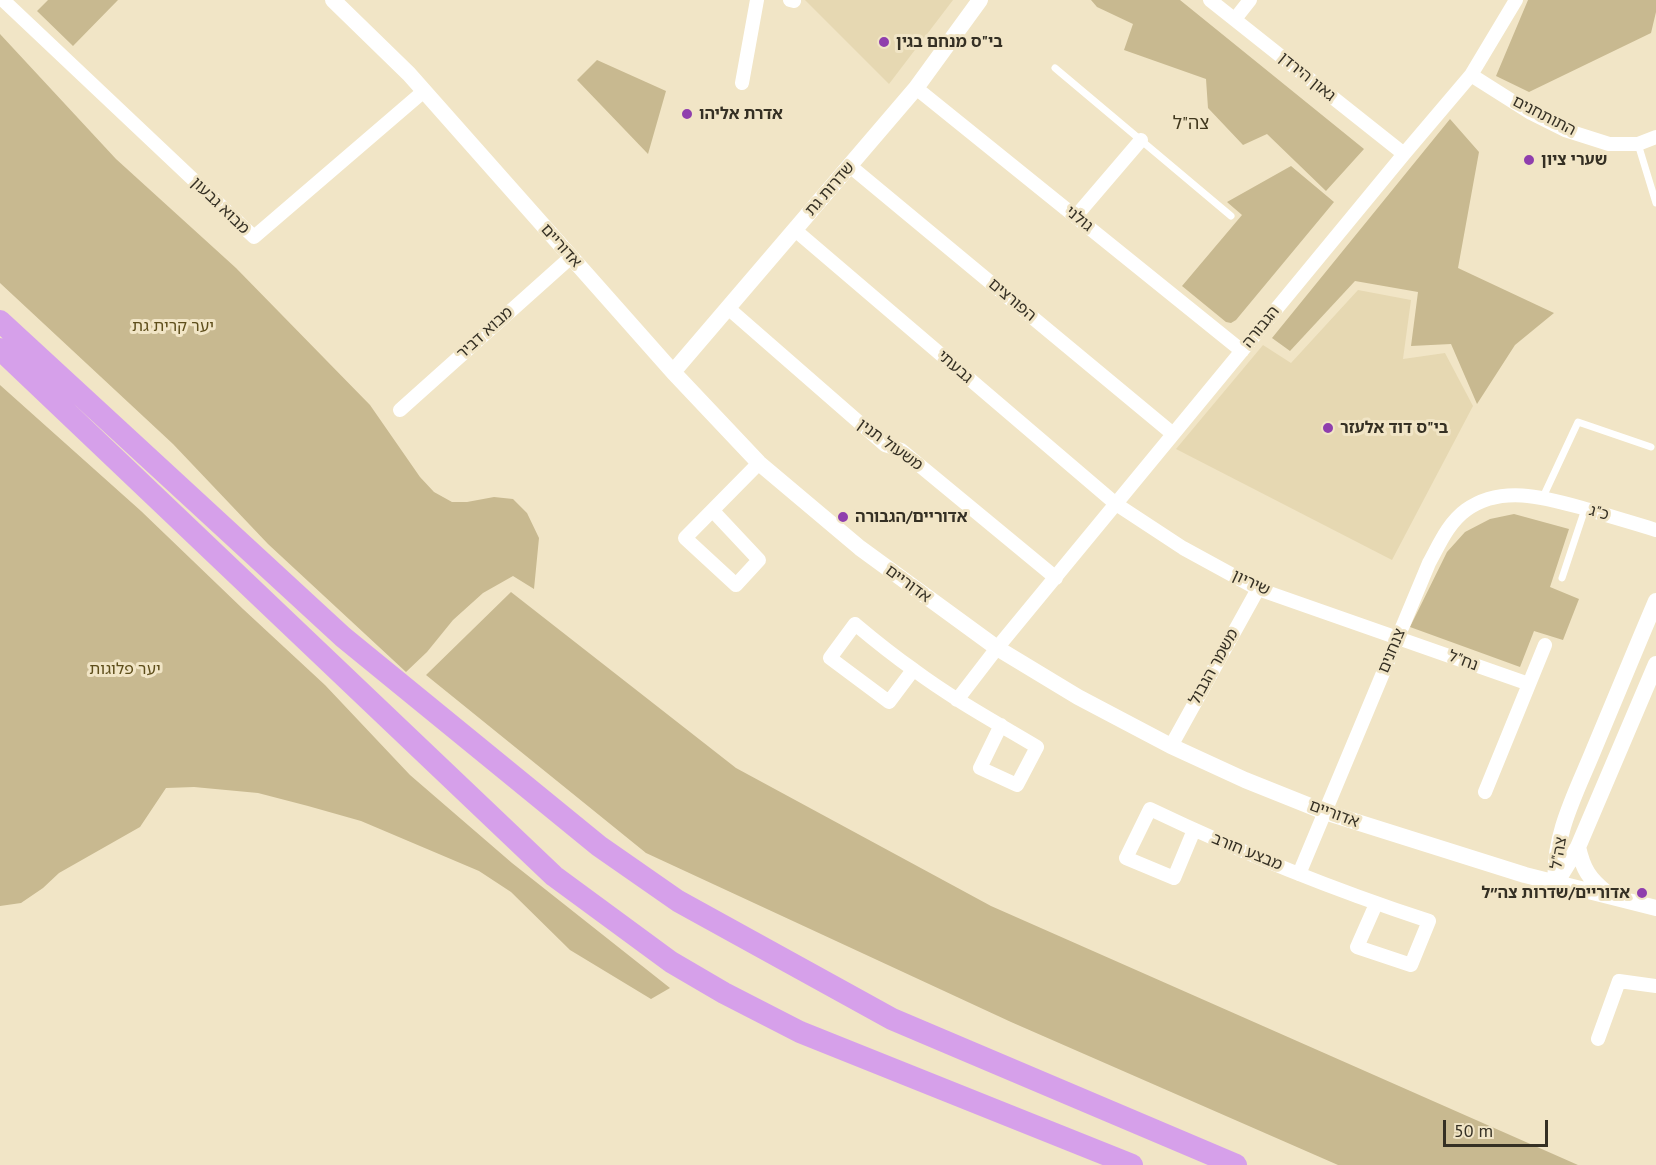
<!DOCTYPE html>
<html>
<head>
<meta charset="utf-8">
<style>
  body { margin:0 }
  #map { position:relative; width:1656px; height:1165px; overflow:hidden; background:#f1e5c6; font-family:"PT Sans",sans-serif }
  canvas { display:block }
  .scale { position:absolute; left:1443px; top:1120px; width:105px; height:27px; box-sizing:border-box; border:3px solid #353024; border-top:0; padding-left:8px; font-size:18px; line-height:21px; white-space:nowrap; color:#353024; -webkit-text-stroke:4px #f1e5c6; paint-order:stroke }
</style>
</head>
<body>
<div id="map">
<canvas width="1656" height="1165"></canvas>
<div class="scale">50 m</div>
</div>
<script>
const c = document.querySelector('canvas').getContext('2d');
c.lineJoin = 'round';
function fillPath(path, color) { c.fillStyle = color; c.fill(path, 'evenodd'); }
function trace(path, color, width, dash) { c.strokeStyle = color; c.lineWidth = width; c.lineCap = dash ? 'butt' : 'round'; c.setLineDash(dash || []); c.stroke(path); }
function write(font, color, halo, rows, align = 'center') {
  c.font = font + ' "PT Sans","Noto Sans Hebrew",sans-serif'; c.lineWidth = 6; c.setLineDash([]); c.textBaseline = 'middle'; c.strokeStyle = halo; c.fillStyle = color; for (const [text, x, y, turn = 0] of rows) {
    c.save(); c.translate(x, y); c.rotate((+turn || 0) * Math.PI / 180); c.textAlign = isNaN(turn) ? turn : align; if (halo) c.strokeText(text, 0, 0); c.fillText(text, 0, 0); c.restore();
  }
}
fillPath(new Path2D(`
  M805,0H953L889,84Z
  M1358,290L1411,300L1403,359L1445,353L1473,406L1392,560L1176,449L1263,345L1291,363Z`), '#e6d8b2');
fillPath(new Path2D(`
  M48,0H118L73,46L37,11Z
  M1091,0H1180L1364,149L1326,191L1267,134L1243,145L1208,108L1206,79L1124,50L1133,24L1097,7Z
  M1528,0H1656V12L1651,33L1529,92L1496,76Z
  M0,34L116,159L236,268L370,405L420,477L434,492L452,502H467L494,497L513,499L527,513L539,538L534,589L513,576L483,593L453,620L427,652L406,672L268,544L173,444L0,283Z
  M597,60L666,91L648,154L577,80Z
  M1450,119L1479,152L1458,268L1554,313L1515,345L1477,404L1451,344L1411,346L1418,292L1355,281L1290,351L1272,338Z
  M1291,166L1334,202L1236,320L1231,323L1226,322L1182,286L1242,215L1227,202Z
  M0,385L141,511L243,609L325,685L410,775L512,863L670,988L651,999L570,950L511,892L479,871L361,821L308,806L258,793L194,787L166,788L140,827L59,873L43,888L21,903L0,906Z
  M1514,514L1569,529L1550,587L1579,599L1563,640L1534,631L1520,667L1410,627L1447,552L1465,532L1490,519Z
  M511,592L736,768L991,906L1578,1165H1338L1011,1022L646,853L426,675Z`), '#c8b990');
trace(new Path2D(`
  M1055,68L1231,216
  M1638,144L1656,203
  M1543,497L1578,422L1651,447
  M1562,578L1585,509`), '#fff', 7);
trace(new Path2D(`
  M3,0L254,237L424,91
  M790,0L794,1
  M1210,0L1404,154
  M1235,19L1250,0
  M1471,75L1531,113L1565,130L1609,144H1638L1656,137
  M742,83L757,0
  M916,88L1242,351
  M850,166L1173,434
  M1076,216L1141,140
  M795,230L1116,504L1183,548L1258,589L1529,684
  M728,308L885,445L901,450L1056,578
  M400,410L571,257
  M713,511L759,560L736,585L685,538L759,463
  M913,670L889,702L830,658L855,624C874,640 894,656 914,670C953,699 995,722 1037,747L1017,785L980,768L1001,725
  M957,700L997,648L1404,154L1471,75L1516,0
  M1171,746L1258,589
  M1485,792L1545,645
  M1194,830L1174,878L1126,858L1150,809C1240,852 1334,890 1429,921L1411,965L1357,947L1376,904
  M1299,874L1429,563C1439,545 1448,523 1466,510C1503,483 1550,499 1590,510C1612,517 1634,523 1656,530
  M1598,1039L1619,981L1656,986`), '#fff', 14);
trace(new Path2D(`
  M333,0L409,74L673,372L759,463L860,548L997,648L1078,697L1171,746L1245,780L1325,812L1525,875L1656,908
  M673,372L916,88L980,0
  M1578,847C1583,869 1589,879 1607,893
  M1556,883C1552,836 1577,791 1594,749C1615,699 1635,650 1656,601
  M1556,883L1578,847L1656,664`), '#fff', 16);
trace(new Path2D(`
  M0,321L343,637L599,846L678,901L892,1019L1236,1165
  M0,349L554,876L671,962L724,993L800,1032L1132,1165`), '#d6a0ea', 22);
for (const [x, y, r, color] of [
  [884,42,6,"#8f3ead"],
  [687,114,6,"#8f3ead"],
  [1529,160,6,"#8f3ead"],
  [1328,428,6,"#8f3ead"],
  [843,517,6,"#8f3ead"],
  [1642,893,6,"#8f3ead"]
]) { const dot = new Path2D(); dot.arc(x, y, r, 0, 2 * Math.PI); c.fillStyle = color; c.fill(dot); trace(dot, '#f1e5c6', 2); }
write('bold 16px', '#353024', '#f1e5c6', [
  ["בי\"ס מנחם בגין",896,42],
  ["אדרת אליהו",699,114],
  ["שערי ציון",1541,160],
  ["בי\"ס דוד אלעזר",1340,428],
  ["אדוריים/הגבורה",855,517],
  ["אדוריים/שדרות צה״ל",1630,893,"right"]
], 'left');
write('16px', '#353024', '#f1e5c6', [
  ["גאון הירדן",1307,77,39],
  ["התותחנים",1544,116,27],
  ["שדרות גת",830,189,-49],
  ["מבוא גבעון",220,206,44],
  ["גולני",1079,219,39],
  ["אדוריים",561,246,48],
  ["הפורצים",1012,300,40],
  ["הגבורה",1261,327,-51],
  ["מבוא דביר",485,333,-42],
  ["גבעתי",955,367,41],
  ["משעול תנין",890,445,36],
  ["כ\"ג",1599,513,16],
  ["שיריון",1251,583,25],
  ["אדוריים",908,584,36],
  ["צנחנים",1392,651,-67],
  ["נח\"ל",1463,661,20],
  ["משמר הגבול",1214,667,-61],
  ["אדוריים",1334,814,20],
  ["מבצע חורב",1247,852,22],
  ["צה\"ל",1559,853,-81]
]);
write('16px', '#5e4e1b', '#f1e5c6', [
  ["יער קרית גת",173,326],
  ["יער פלוגות",125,669]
]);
write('18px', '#41381e', '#f1e5c6', [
  ["צה\"ל",1191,124]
]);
</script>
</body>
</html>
